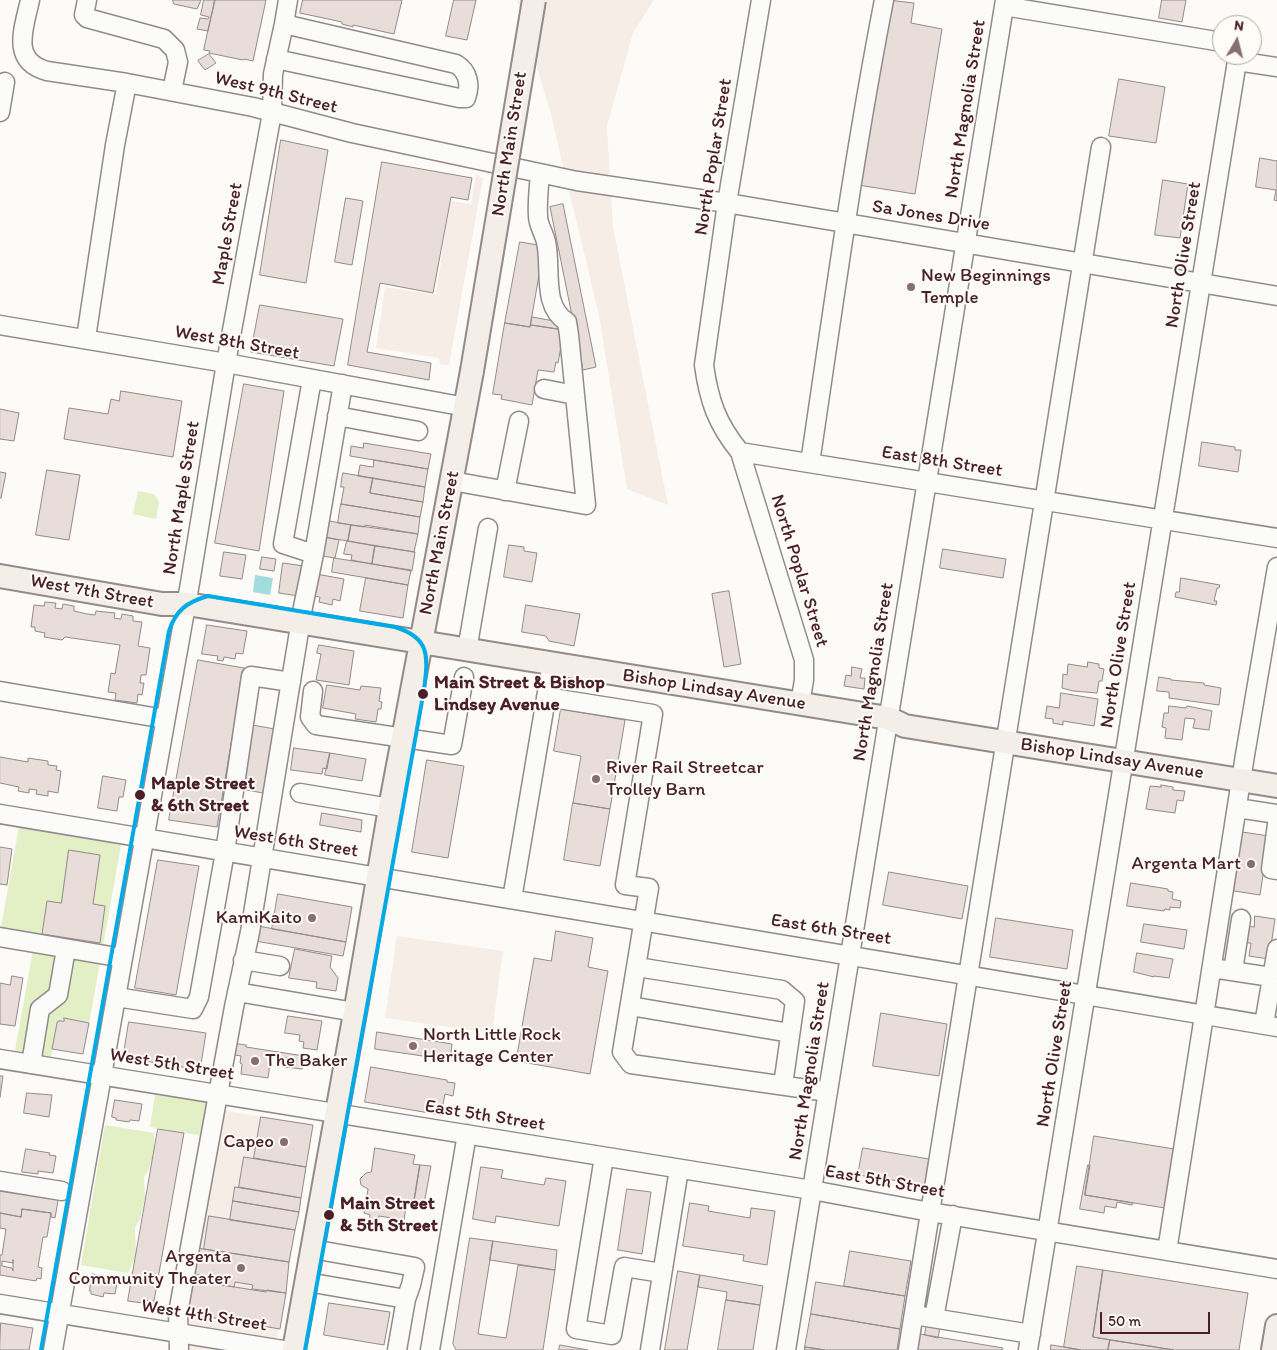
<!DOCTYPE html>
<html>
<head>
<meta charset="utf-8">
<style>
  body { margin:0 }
  #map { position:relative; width:1277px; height:1350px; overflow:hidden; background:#fcfbf8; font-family:Itim,sans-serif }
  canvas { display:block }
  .north { position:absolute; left:1212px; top:15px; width:50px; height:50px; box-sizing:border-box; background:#fdfcf7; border:1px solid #b5a4a5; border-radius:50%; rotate:8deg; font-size:14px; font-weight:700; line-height:20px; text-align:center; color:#4a1f2b }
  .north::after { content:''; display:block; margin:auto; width:18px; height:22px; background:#886c73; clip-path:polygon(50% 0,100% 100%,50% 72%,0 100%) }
  .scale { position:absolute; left:1100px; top:1312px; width:110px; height:22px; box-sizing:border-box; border:2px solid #4a1f2b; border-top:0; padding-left:6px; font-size:15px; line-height:18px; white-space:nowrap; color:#4a1f2b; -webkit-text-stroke:4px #fdfcf7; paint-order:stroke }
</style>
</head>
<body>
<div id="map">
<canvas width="1277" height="1350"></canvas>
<div class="north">N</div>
<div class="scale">50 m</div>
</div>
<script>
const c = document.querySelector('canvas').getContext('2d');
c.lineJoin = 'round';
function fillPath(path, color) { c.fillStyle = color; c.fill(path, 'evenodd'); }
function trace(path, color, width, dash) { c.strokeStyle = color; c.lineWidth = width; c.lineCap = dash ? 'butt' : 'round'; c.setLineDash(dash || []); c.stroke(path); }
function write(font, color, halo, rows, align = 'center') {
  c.font = font + ' Itim,sans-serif'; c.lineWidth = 4; c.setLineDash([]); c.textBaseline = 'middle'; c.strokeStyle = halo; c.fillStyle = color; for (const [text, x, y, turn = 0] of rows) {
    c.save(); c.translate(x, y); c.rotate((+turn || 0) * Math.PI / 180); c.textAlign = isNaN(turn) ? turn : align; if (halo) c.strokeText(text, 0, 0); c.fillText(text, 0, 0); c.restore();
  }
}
fillPath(new Path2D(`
  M517,0H654L633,33L607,126L613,227L668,505L627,489L599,315L550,111Z
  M476,174L483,178L449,365L440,364L439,358L376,348L385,287L436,295L450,201L471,204Z
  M397,936L503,951L492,1033L385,1018Z
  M215,1109L313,1125L275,1350H179Z`), '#f6ede6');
fillPath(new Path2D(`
  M138,491L154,494L159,502L156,519L133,514Z
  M19,827L121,845L89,1023L64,1018L57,1023L51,1057L15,1051L35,939L0,933Z
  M177,1093L205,1100L209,1103L204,1136L150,1127L155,1095L169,1097Z
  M105,1125L154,1133V1152L149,1169L144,1177L145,1198L140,1219L135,1228L136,1254L128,1273L81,1265Z`), '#e3efc5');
fillPath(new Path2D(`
  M255,575L273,578L270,595L253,592Z`), '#a2dcde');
const building = new Path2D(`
  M173,0H201L197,9L174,4Z
  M204,0H215L208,31L197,29L200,18L208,19L209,17L201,15Z
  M215,0H266L253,61L244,59L243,60L209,53L210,51L204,50Z
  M303,0H402L394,34L353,25V27L342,24V22L300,13Z
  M454,0H476L467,40L446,36Z
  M888,0L914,3L911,23L942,29L915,194L858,185Z
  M1162,0H1186L1182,22L1159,18Z
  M209,54L216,63L205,70L198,61Z
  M1119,79L1165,87L1156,143L1109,136Z
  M281,140L328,150L306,283L260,275Z
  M1260,158L1277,161V201L1274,200L1276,190L1256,187Z
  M382,162L472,178L468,200L451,197L433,293L380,283L367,352L431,363L429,380L348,365Z
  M1163,180L1188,184L1180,238L1155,235Z
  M346,198L363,201L352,265L335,262Z
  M563,204L596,367L583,370L550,207Z
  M520,242L544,246L530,327L505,323Z
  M260,305L343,319L334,366L251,352Z
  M532,317L565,323L564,330L531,325Z
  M505,323L530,327L531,325L564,330L558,363L556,362L554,372L538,370L532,405L501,399L502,395L493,394Z
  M244,384L284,391L259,551L215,543Z
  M121,391L182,401L173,457L64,439L69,408L108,414L111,399L119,401Z
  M0,409L19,413L14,441L0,439Z
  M1202,442L1235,447V450H1241L1238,472L1199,466Z
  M364,443L431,454L428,469L350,456L351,446L363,448Z
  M374,460L428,469L425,487L358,476L360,465L373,467Z
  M47,470L80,475L69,540L36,535Z
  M0,472L6,473L1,498H0Z
  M343,473L373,478L370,493L423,502L420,517L341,504L344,487H341Z
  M373,478L425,487L423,502L370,493Z
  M341,504L420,517L418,534L338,523Z
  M324,520L351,525L348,541L322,537Z
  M351,525L364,527L365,525L418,534L414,552L348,541Z
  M325,537L339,540L335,558L322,556Z
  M347,541L375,546L372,564L351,560L352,555L344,554Z
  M509,545L524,547V551L537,553L532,582L504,577Z
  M375,546L415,552L412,571L372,564Z
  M943,549L1006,559L1003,578L940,568Z
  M224,552L246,555L242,579L220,576Z
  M262,557L276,559L274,571L260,569Z
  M334,558L411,570L408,585L332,572Z
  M283,563L304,566L299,596L279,593Z
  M316,574L344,579L340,601L333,599L332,605L319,602L320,597L312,596Z
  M366,578L408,585L403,618L360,611Z
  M1181,578L1220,585L1219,588H1217L1214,601H1217L1216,605L1175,597L1176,592H1179Z
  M729,591L741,664L724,667L712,594Z
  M45,602L56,603L55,608L62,609L63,604L74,606V611L87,614L95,615L96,611L115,613L114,618L121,619L122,614L133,616V621L142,622L138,646L150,648L146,675H141L140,683H144L142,695L138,694L137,703L115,700L116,693L108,692L111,673L115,674L120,645L65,637L62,640L44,637L45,633L35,631V627H31L34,605L44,606Z
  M526,605L580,614L574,646L549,641L546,636L522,632Z
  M207,625L247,631L243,654L236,653L235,659L224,657L223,661L217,660L218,656L202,654Z
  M319,645L354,651L349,685L316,680L321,654L317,653Z
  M198,660L244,668L217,827L169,820Z
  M1088,662L1099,664V668L1104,669L1102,681H1099L1097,693L1073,691L1062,688L1063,674L1067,675L1068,664L1087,667Z
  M852,667L862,669L860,678H865L864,689L844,686L846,675L851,676Z
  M1159,677L1171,679V680L1204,683V685L1221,688L1219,705L1169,698V692L1157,691Z
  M327,685L360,690L361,686L381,688L379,701L382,702L381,709H378L376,722L355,719L356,714L323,708Z
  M1061,693L1098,699L1094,726L1063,721V725L1053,723V719L1045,718L1047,706L1059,708Z
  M1169,706L1186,708L1187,706L1212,711L1209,730L1193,728L1195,719L1185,718L1182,740L1165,738L1166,728L1162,727L1164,713H1168Z
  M561,709L625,720L610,809L573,803L581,756L554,751Z
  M252,725L275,729L263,793L241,789Z
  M294,748L330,753L327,769L323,768L322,774L291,770Z
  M330,753L366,759L362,781L325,775Z
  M0,757L28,762V758L48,761V765L57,766L56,770L61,771L58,793L48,791V796L36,794L37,790L29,789V793L18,791L19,787L0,783Z
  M427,760L464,766L448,858L412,852Z
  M103,776L126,780L123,797H119L117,811L98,808Z
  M1161,785L1173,787V790L1185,791L1183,801L1177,800L1175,813L1146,809L1150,786L1161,787Z
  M573,803L610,809L600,866L564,860Z
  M322,813L362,820L361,832L320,825Z
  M1242,832L1269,836L1260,895L1234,891Z
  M0,847L12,849L7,885L0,884Z
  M69,850L100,855L93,904L105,906L100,943L42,934L47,901L61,903Z
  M158,860L199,866L176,995L135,988Z
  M889,872L968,886L962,919L883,905Z
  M1131,883L1168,889V891L1173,892L1172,899L1181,901L1180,908L1170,907V910L1165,909L1164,911L1127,906Z
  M278,894L352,907L346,942L272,929Z
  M1255,916L1275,919L1269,959L1249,956L1251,943H1247L1249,926L1254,927Z
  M996,918L1073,930L1067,969L990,957Z
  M1144,924L1187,930L1184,949L1141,942Z
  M258,926L346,942L343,956L255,941Z
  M556,931L593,938L588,967L608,971L590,1074L516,1061L534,958L551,961Z
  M295,949L332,956L330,967L338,978L336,991L316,988L317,982L289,978Z
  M1137,953L1173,959L1169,978L1154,976V977L1134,972Z
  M12,976L23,978L15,1026L0,1024V983L10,985Z
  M881,1013L947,1024L939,1076L873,1066Z
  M288,1016L322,1021L317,1050L303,1048L304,1042L299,1041L300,1035L285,1033Z
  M64,1018L89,1023L83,1054L52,1049L57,1023L58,1021H64Z
  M129,1022L206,1033L200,1070L127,1058L128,1054L124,1053Z
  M377,1032L452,1044L450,1060L375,1049Z
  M231,1043L246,1045V1047L304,1056L302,1069L285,1067L287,1058L271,1056L268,1078L241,1074L242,1064L240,1063L241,1056L229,1054Z
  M371,1067L447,1080V1082L455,1083L453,1096L445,1094L441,1115L365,1102Z
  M0,1076H3L0,1097Z
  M27,1093L52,1095L49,1117L24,1113Z
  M115,1100L142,1104L139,1121L130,1120L129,1122L116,1120V1118L112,1117Z
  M261,1117L313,1125L306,1167L254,1158Z
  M158,1129L184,1133L154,1301L143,1300V1303L128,1301Z
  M1094,1136L1174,1149L1165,1208L1085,1195Z
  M375,1148L415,1155L413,1164L420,1165L414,1202L407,1201L404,1220L379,1216L378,1224L369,1222L370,1215L364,1213L368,1189L361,1185L360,1179L366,1173L371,1172Z
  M863,1148L929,1159L925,1185L858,1175Z
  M26,1149L50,1153L49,1155L56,1156L53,1173L38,1171V1174L22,1172Z
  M244,1157L306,1167L301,1198L239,1187Z
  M420,1165L431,1166L424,1204L414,1202Z
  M1088,1165H1090L1085,1195L1133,1203L1132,1205L1117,1202L1116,1208L1105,1206L1104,1213L1080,1209Z
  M481,1167L503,1170L501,1178L544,1185L546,1178L566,1181L559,1226L496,1216L495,1223L473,1219Z
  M0,1185L59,1195L55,1218L51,1217V1213L22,1209L21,1217L0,1213Z
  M235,1187L301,1198L299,1212L233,1201Z
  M627,1189L651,1192L642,1254L618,1250Z
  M233,1201L299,1212L295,1230L230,1220Z
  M690,1203L709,1206L708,1211L750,1218L751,1208L775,1211L767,1265L743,1261L744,1255L683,1246Z
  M22,1209L51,1213L47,1237H43L38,1267L42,1268L41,1279L37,1278L36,1281L0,1275V1255H2L6,1229L0,1228V1213L21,1217ZM13,1260V1271L12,1268L2,1266V1261L13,1263Z
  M209,1216L295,1230L289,1262L204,1249Z
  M470,1238L493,1241L478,1334L506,1338L518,1265L555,1270L543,1350H456L453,1344Z
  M493,1241L557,1250L555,1270L490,1260Z
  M197,1248L289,1262L286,1293L252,1289L253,1285L235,1282L234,1287L200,1281L201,1275L193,1274Z
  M850,1251L911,1261L905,1296L844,1286Z
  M1077,1266L1103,1270L1093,1337L1110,1340L1108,1350H1081L1064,1347Z
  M1103,1270L1248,1293L1239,1350H1174L1093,1337Z
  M678,1271L700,1275L687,1350H665Z
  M92,1274L118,1278L115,1294L104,1293L103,1297L91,1294V1291H90Z
  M700,1275L763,1286L760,1305L726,1300L727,1292L698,1287Z
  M191,1280L266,1292L267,1290L286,1293L280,1329L186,1313Z
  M816,1282L905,1296L900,1329L811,1314Z
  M726,1300L760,1305L753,1350H718Z
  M329,1303L390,1312L384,1345L324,1335Z
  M811,1314L900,1329L897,1350H825L805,1347Z
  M928,1315L942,1317L938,1338L925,1335Z
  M1,1323L33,1328L29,1350H0Z
  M914,1333L1003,1348L1002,1350H911Z
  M1110,1340L1174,1350H1108Z
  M560,1345L588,1350H559Z
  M1051,1345L1064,1347L1081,1350H1051Z
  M805,1347L825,1350H805Z`);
fillPath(building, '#e8ddd8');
trace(building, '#928a8b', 1);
const minor = new Path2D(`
  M30,0C24,28 10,61 47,71L127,83L253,107L352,133L577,181L727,203L1277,296
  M87,0L84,15L87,18L164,39L175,50L178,62L172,91
  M761,0L727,203L704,365C709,401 717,424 740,452L1277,538
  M1004,6L1222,42
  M284,24L288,0
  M1237,61L1277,67
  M0,112L5,82
  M0,325L226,363L466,407
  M86,338L115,145L127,83
  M312,379L283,544L314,554
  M544,389L575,395
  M337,416L418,431
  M740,452L804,660V680L800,704
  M810,463C833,309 854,154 884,0
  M452,481L586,505L569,335L567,322C541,306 552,267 546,242C544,233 538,225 538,216C537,202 539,187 540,173
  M505,491L519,421
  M467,650L488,528
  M0,691L165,719
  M313,691L310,717L316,725L452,745L464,677
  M546,697L653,714L625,885L649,888L622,1052L631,1064L828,1092
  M300,793L390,808
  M1237,808L1277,814
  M0,814L1277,1027
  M1277,824L1271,869L1277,870
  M512,899L552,663
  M0,937L123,958
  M243,960L280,966
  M637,967L782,990L795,1001L783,1085
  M1212,968L1271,977
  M1233,971L1241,919
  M237,992L355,1012
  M116,997L193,1009L199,997L225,852L251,676L291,682
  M630,1006L790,1033
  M1264,1024L1277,949
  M0,1059L812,1190L930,1212L1277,1269
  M31,1064L40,1009L58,995L66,949
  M604,1157L576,1329L612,1335L624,1267L662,1273
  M0,1181L62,1191
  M312,1249L415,1267L411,1285L406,1299L397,1350
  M1167,1251L1245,755L1277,567
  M307,1282L406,1299
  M0,1304L283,1350
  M914,1315L1031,1334
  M934,1318L953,1215
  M53,1350L190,583L226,363L272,113L273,74L284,24L456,64C468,71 471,85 466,98H459L276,59
  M179,1350L178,1313L234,1007L250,932L303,607L314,554L343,384
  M430,1350L467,1134
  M650,1350L679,1169
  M786,1350L1005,0
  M908,1350L1101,147
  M1028,1350L1238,55`);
const major = new Path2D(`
  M0,576L162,604H187L888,718L905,726L1277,786
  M294,1350L357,1002L390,808L472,371
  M1273,1350L1277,1326`);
trace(minor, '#928a8b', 21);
trace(major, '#928a8b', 26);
trace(minor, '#fbfbf9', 18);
trace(major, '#f3eee7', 22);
const majorBridge = new Path2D(`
  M472,371L534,0`);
trace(majorBridge, '#928a8b', 26, []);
trace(majorBridge, '#f3eee7', 22);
trace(new Path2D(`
  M41,1350L169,631C176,610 187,602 208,596L395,627C431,638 428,657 424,690L305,1350`), '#00aae4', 4);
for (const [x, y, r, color] of [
  [911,287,5,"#886c73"],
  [423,694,6,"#4a1f2b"],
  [596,779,5,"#886c73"],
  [140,795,6,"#4a1f2b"],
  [1251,864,5,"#886c73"],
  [312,918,5,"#886c73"],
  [413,1046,5,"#886c73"],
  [255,1061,5,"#886c73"],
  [284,1142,5,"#886c73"],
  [329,1215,6,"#4a1f2b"],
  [241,1268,5,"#886c73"]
]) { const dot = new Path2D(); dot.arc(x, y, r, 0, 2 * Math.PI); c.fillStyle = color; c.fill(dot); trace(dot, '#fdfcf7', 2); }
write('19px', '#4a1f2b', '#fdfcf7', [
  ["West 9th Street",276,93,14],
  ["North Magnolia Street",966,109,-81],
  ["North Main Street",510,144,-81],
  ["North Poplar Street",714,157,-81],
  ["Sa Jones Drive",931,216,9],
  ["Maple Street",228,234,-80],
  ["North Olive Street",1184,255,-81],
  ["West 8th Street",237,343,10],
  ["East 8th Street",942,462,9],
  ["North Maple Street",182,498,-81],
  ["North Main Street",440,543,-79],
  ["North Poplar Street",799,571,73],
  ["West 7th Street",92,592,10],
  ["North Olive Street",1119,655,-81],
  ["North Magnolia Street",874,672,-81],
  ["Bishop Lindsay Avenue",714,690,9],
  ["Bishop Lindsay Avenue",1112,759,9],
  ["West 6th Street",296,842,9],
  ["East 6th Street",831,930,9],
  ["North Olive Street",1055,1054,-81],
  ["West 5th Street",172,1065,9],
  ["North Magnolia Street",810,1071,-81],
  ["East 5th Street",485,1116,9],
  ["East 5th Street",885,1182,10],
  ["West 4th Street",204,1316,9]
]);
write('19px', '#4a1f2b', '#fdfcf7', [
  ["New Beginnings",921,276],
  ["Temple",921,298],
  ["River Rail Streetcar",606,768],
  ["Trolley Barn",606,790],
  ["Argenta Mart",1241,864,"right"],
  ["KamiKaito",302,918,"right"],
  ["North Little Rock",423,1035],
  ["Heritage Center",423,1057],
  ["The Baker",265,1061],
  ["Capeo",274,1142,"right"],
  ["Argenta",231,1257,"right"],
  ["Community Theater",231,1279,"right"]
], 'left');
write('bold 19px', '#4a1f2b', '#fdfcf7', [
  ["Main Street & Bishop",434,683],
  ["Lindsey Avenue",434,705],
  ["Maple Street",151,784],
  ["& 6th Street",151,806],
  ["Main Street",340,1204],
  ["& 5th Street",340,1226]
], 'left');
</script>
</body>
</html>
